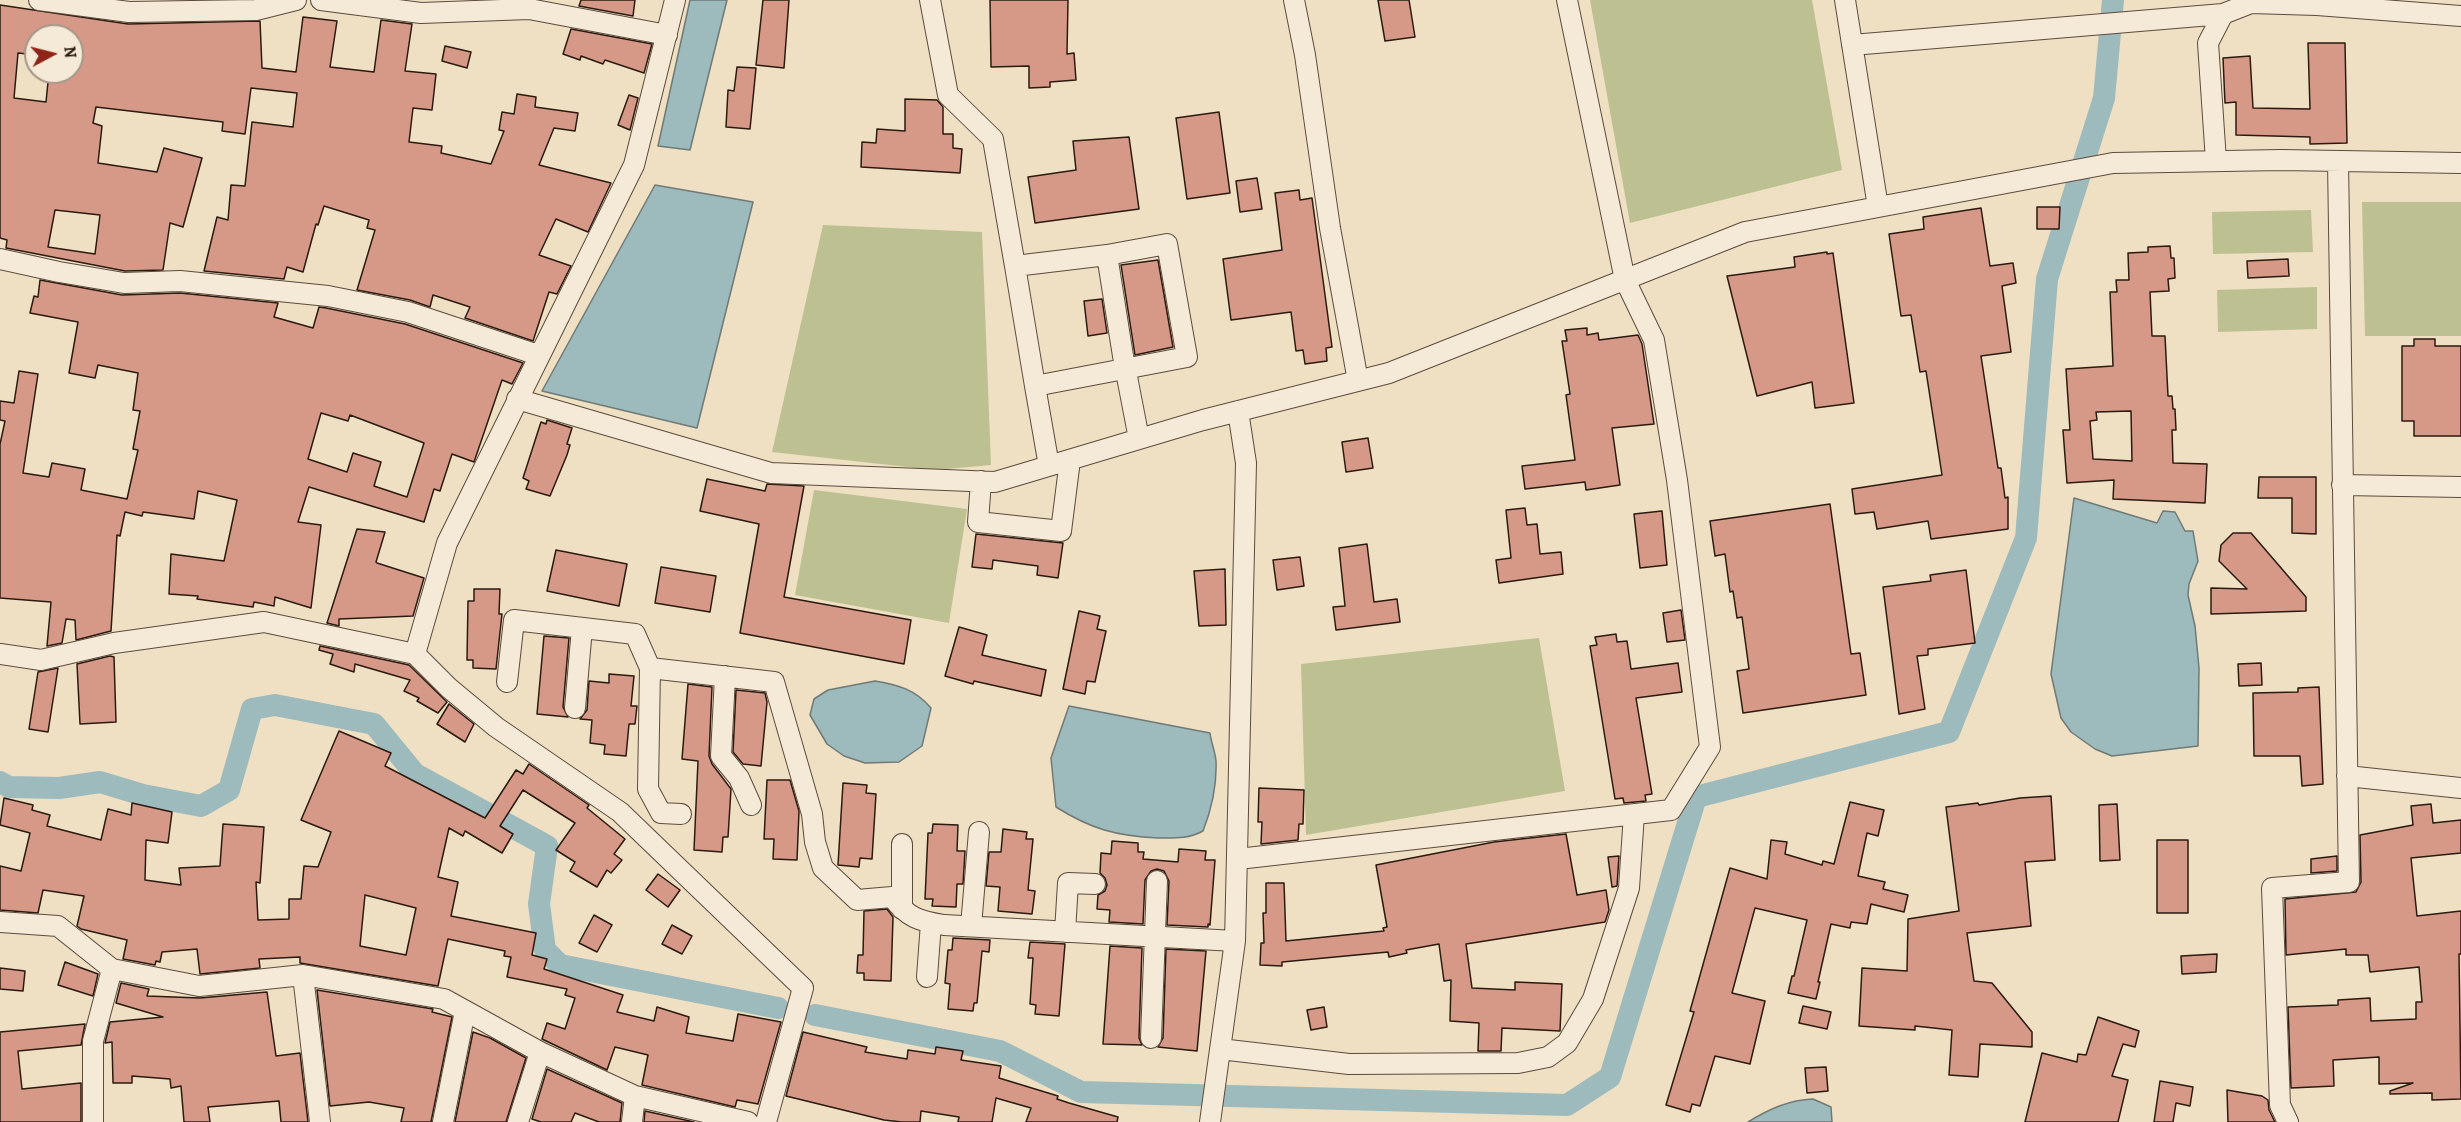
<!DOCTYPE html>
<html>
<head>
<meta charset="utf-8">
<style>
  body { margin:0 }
  #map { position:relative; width:2461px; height:1122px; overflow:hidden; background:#efdfc3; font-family:Alegreya,serif }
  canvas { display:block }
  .north { position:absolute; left:24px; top:24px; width:60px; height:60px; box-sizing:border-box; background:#f5ead8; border:2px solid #a49788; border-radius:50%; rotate:83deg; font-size:16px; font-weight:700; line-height:24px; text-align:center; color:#2b1a10 }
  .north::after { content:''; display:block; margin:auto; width:21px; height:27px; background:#8f2418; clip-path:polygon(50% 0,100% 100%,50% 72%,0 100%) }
</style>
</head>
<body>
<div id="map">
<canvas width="2461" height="1122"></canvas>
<div class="north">N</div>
</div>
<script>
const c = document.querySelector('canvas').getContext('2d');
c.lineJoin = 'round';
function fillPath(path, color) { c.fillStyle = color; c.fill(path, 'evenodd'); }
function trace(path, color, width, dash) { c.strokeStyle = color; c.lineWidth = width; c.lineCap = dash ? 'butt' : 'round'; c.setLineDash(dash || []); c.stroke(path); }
fillPath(new Path2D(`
  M1590,0H1812L1842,170L1630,223Z
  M2362,202H2461V336H2365Z
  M2311,210L2313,252L2213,254L2212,212Z
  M823,225L982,232L991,465L935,470L772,452Z
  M2317,287V329L2218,332L2217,290Z
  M814,490L967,509L949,623L795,595Z
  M1539,638L1565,791L1306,835L1301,664Z`), '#bdc191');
const water = new Path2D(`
  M690,0H727L690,150L658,146Z
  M655,185L753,202L697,428L542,391Z
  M2074,498L2157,523L2163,511L2175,512L2185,531H2193L2198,561L2189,584L2188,595L2195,626L2199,668L2198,746L2112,756L2095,749L2071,732L2061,718L2051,674Z
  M875,681C898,685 915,689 931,708L922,746L899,762L865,763L844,756L827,744L810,715L814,699L828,690Z
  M1069,706L1210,733C1211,742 1215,751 1216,761C1217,786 1212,808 1203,831C1188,839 1176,838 1158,838C1116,836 1091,829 1056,807L1051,758Z
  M1813,1099L1831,1107L1832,1122H1748C1769,1109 1789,1100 1813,1099Z`);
fillPath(water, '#9dbabc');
trace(water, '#6f7a77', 1.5);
trace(new Path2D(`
  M0,782L9,787L59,788L100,782L143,795L201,806L229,790L252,709L275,705L374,724L415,774L547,846L539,904L545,950L560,965L778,1008
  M815,1015L1000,1051L1081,1092L1567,1105L1610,1077L1696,797L1949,732L2026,538L2047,279L2104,98L2113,0`), '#9dbabc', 22);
const building = new Path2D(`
  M581,0H635L633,16L579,6Z
  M763,0H789L784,68L756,65Z
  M990,0H1068L1067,54L1074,53L1076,80L1050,82V87L1029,88V66L991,67Z
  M1378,0H1409L1415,37L1385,41Z
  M0,5L128,24L260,21L262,68L296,72L303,17L337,21L330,67L374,72L381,20L412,24L405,71L436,74L432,110L413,108L409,142L442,146L441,153L491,164L504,131L499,130L502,112L514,114L517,94L536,97L535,107L578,113L575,131L554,128L539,165L611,183L588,232L556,219L539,255L571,266L557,294L549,292L533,341L465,318L470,307L433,295L430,307L410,300L357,290L375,230L367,228L369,220L324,206L318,225L316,224L303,272L287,267L284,279L204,271L217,217L228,220L231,185L245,186L252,122L293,127L297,93L251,88L245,134L222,131L223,122L96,107L93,123L102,126L98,163L157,172L164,148L202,158L183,227L170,223L163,270L125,271L6,248L7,240L0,238ZM36,36H72V72H49L46,102L14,98L18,53L36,55ZM55,210L100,215L95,254L48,247Z
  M571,29L652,44L644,73L605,60L603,64L581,56L580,60L563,54Z
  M2308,43H2345L2347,143L2310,144V137L2236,135V102L2225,103L2223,58L2250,56L2253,108L2310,109Z
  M445,46L471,52L467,68L442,61Z
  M737,67L756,68L750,129L726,127L728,90L734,91Z
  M629,95L638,98L630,130L618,125Z
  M905,99L937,100L943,107V134H953V148L962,149L960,173L861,167L862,142L876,143L877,129L905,131Z
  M1219,112L1230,193L1187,199L1176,118Z
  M1129,137L1139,209L1035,223L1028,177L1076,170L1073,141Z
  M1257,178L1262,209L1240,212L1236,181Z
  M1299,190L1300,200L1312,198L1332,347L1326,348L1327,361L1305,364L1303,350L1296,351L1291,312L1231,320L1223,259L1282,250L1275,193Z
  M2037,207H2060L2059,229H2037Z
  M1981,208L1990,266L2013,263L2016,283L2002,286L2011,352L1981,356L1998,468H2001L2005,498L2008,497V529L1931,539L1928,521L1877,529L1874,512L1855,514L1852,489L1942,475L1926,371L1920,372L1911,315L1901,316L1889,234L1924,229L1923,217Z
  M2170,246L2171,258H2174L2175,278L2168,279L2169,291L2150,292L2152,336H2165L2168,396H2172L2173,409H2175L2176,430H2172L2173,463L2207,464L2205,503L2113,499L2114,480L2067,483L2063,430H2070L2066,369L2113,366L2110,292H2117L2116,280H2129L2128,253L2148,252V247ZM2131,411L2132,461L2093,459L2090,421L2097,420L2096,412Z
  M1827,252V254L1833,253L1854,403L1815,408L1812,382L1757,396L1727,276L1795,267L1794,257Z
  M2288,259L2289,276L2248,278L2247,261Z
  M1158,260L1173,347L1135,355L1121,265Z
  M40,280L122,295L180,293L278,303L274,317L313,328L319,307L326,308L405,324L523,363L512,384L502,380L474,462L452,454L440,491L434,489L424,522L309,487L298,522L321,525L311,608L275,597L274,606L254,602L253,607L197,599L198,596L169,594L171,554L224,561L237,500L198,491L194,519L143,512L142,516L125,512L120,536L117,535L111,631L76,640L75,620L66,619L62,643L47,646L51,602L0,598V444L5,421L0,420V401L14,403L19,371L38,374L23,473L49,477L52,463L85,469L81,490L127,499L138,450L133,449L140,411L133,410L138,373L98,365L95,378L69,373L78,322L30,313L34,296L38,297ZM321,413L348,421L350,415L424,443L407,497L374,486L381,462L353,453L347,472L308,459Z
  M1102,299L1107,333L1088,336L1084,301Z
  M1587,328V335L1598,333L1599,340L1638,335L1642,344L1654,424L1612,428L1620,485L1586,490L1585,482L1525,489L1522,466L1575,460L1566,395L1570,394L1562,341H1567L1565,330Z
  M2414,339H2435V346H2461V436H2414V421H2402V346H2414Z
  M547,420L572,428L567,444L570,445L567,455L550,496L526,489L529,481L523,478L541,422L546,424Z
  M1368,438L1373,468L1346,472L1342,442Z
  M2259,477H2316V534L2292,533V498H2258Z
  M707,479L765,491L767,484L804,486L784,597L911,620L904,664L740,633L759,524L700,511Z
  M1830,504L1851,654L1860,653L1866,695L1743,713L1737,671L1749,669L1742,617L1737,618L1733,591L1730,592L1725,554L1715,556L1710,521Z
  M1525,508L1527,525L1537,524L1540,554L1561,552L1563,574L1499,583L1496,560L1511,558L1506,510Z
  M1662,511L1667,565L1640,568L1634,514Z
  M357,529L385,532L376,562L377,563L424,578L413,616L339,619V626L327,623Z
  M2233,533H2251L2306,597V611L2211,614V588L2247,589L2219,561L2221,545Z
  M976,534L1063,543L1058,578L1037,575L1038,566L993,560L992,569L972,567Z
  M1367,544L1374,602L1397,599L1400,622L1336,630L1333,607L1345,606L1339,548Z
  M556,550L627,564L619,606L547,591Z
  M1300,557L1304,586L1277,590L1273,560Z
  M661,567L716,576L710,612L655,603Z
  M1225,569L1226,625L1199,626L1194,571Z
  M1966,570L1975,643L1928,649V655L1917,656L1925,709L1899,714L1883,587L1931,581L1930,575Z
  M474,589H500L499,614H502L496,669L473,668V660H467L468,601H474Z
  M1681,610L1685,640L1667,642L1663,613Z
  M1079,611L1100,616L1097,629L1106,631L1095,682L1087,681L1085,694L1063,689Z
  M959,627L987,635L982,655L1046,670L1041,696L974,681L973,684L945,676Z
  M1616,634L1617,642L1627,641L1631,669L1678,663L1682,692L1636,698L1652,794L1645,795L1646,801L1624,803L1623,798L1615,799L1590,646L1597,645L1595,637Z
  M544,636L569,638L563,707L568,717L537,714Z
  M320,646L409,665L447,702L438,713L417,701L419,698L404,691L410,680L355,664L354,672L330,664L333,654L319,650Z
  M110,656L114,657L116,722L80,724L77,664Z
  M2261,663L2262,685L2239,686L2238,664Z
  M58,668L48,732L29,729L38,672Z
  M609,674L634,676L631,706H637L635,724H629L626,756L604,754L605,745L590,743L592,720L580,719L587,710L589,681L609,683Z
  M688,684L712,687L709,756L712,764L731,789L728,837H723L722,852L694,850L698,761L682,759Z
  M2319,687L2323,784L2302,786L2300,756H2254L2253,693L2298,692V688Z
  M736,690L765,693L767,702L761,766L743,764L733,752Z
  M449,704L474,724L465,742L437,724Z
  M339,731L391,753L385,766L485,818L516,770L523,774L529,764L589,805L587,808L625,839L614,854L622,860L611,873L607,870L597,887L570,871L575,862L556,850L575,823L523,790L500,826L513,834L502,853L465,831L463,836L449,828L438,877L458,882L451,916L536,933L532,955L547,959L544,969L623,995L617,1012L654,1021L657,1007L689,1017L686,1033L733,1041L738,1014L781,1022L758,1104L737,1100L735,1107L642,1085L648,1055L615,1047L607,1070L542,1039L547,1023L565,1029L575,998L565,995L567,989L507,977L511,957L504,956L505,951L448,939L438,986L300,963V957L259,959L260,968L200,974L197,949L162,952L160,962L156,961L155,965L123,959L127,940L81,929L77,926L84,896L43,890L38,913L0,910V866L21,871L30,833L0,825L4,798L33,805L32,810L50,815L47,826L101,840L108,809L131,815L132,803L172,812L168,843L146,840L145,880L181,885L179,868L220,866L223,824L264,827L260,883L256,882L258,920L289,919V899H301L304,866L318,867L331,832L301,820ZM365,895L416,908L406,955L360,946Z
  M767,780H790L799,811L797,860L773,859L774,839H764Z
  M843,783L867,785L866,793L876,794L872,859L860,858L859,867L838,865Z
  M1259,788L1304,790L1303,824H1299L1298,840L1261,844L1262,822H1258Z
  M2051,796L2055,860L2025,862L2031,926L1967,933L1974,981L1992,983L2032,1032V1047L1980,1044L1978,1077L1949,1075L1952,1030L1915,1026V1030L1859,1026L1862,968L1907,971L1908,919L1959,911L1946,807L1978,803L1979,805L2020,798Z
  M1850,802L1884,810L1878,836L1867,833L1858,876L1885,882L1883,889L1908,895L1904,912L1871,904L1867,924L1851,922L1850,928L1831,924L1818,982H1820L1816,999L1788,993L1792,976H1794L1807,920L1755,908L1732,993L1765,1001L1750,1064L1715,1056L1700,1106L1692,1104L1690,1112L1666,1105L1694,1012L1690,1011L1730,868L1767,879L1771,840L1787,842L1785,854L1822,865L1823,861L1834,864Z
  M2117,804L2120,860L2100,861L2099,805Z
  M2431,804L2433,823L2461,820V853L2411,858L2417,916L2461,911V954H2459L2461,1099L2432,1100V1093L2390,1094V1091L2413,1083L2379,1084V1057L2333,1060L2334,1086L2291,1088L2288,1007L2338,1005V1000L2370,998L2371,1021L2416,1019V1002H2422L2419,967L2370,972L2368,955H2346V949L2286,955L2285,899L2356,892L2361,882L2360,835L2413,825L2411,806Z
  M933,824L958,825L957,851H965L963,884H957L956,907L932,906L933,899H925L928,833H932Z
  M1003,829L1027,832L1026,839H1033L1028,890L1035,891L1032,914L998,911L1000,887L986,886L989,852H1001Z
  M1566,834L1577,895L1606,890L1609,910L1605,922L1466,944L1472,988L1515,990V982L1562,984L1560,1031L1502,1028L1501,1051H1478L1479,1023L1450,1021L1451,980L1444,981L1439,944L1406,950L1407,953L1389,957L1388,952L1282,962V966L1260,965L1261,943H1264L1263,913H1266V883H1284L1286,941L1384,931L1383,928L1387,927L1376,865L1494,842Z
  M2157,840H2188V913H2157Z
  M1112,841L1138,843V852H1144L1143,859L1178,862L1179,849L1206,851L1205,860H1215L1210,925L1208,924V927L1167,925L1169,881L1164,871L1157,869L1151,871L1145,880L1143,924L1109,922L1110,910L1097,909L1098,895L1105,891L1107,885L1105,878L1100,873L1101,853L1111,854Z
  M1619,856L1617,886L1612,887L1608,857Z
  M2337,856V871L2311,873V859Z
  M658,874L680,890L668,907L646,890Z
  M887,909L893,917L891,981L864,980V973H857L858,955H863L864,911Z
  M594,915L612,925L597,952L579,943Z
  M672,925L692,936L682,954L662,944Z
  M953,938L990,940L989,952L982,951L977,1003H974L973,1011L948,1009L950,984L945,983L948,950H952Z
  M1030,942L1065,944L1059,1016L1035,1014L1036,1005L1030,1004L1033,958H1028Z
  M1110,946L1142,948L1139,1038L1142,1045L1103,1044Z
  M1166,949L1206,951L1197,1051L1158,1047L1163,1038Z
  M2217,954L2216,972L2182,974L2181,956Z
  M65,962L98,974L93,996L58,985Z
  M0,968L25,971L23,991L0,989Z
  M121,983L149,989L147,996L200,998L267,992L276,1056L300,1053L308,1122H281L279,1101L208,1107L210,1122H184L181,1086L171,1088L170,1079L132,1076V1083H113L112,1042L105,1043L110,1022L163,1017L116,1003Z
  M317,990L433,1009L432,1012L452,1017L431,1122H401L404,1108L369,1102L330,1106Z
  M1803,1006L1831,1012L1827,1029L1799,1023Z
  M1324,1007L1327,1027L1311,1030L1307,1010Z
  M2098,1017L2139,1031L2135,1047L2123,1044L2112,1076L2128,1080L2118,1122H2025L2042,1053L2077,1062L2078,1054L2086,1055Z
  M85,1024L81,1045L18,1051L22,1089L81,1083V1122H0V1032Z
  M473,1032L490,1038L526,1058L506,1122H455Z
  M803,1032L867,1047L865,1052L907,1059L908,1050L935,1054L936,1047L963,1051L961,1060L1001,1066L999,1078L1058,1096L1057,1099L1069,1103L1118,1117L1117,1122H1026L1031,1108L996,1098L992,1122H958L959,1117L921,1111L920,1122H902L884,1120L786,1096Z
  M1826,1067L1828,1091L1807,1093L1805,1068Z
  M547,1069L622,1103L620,1122H599L575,1113L571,1122H541L532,1119Z
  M2160,1081L2193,1087L2190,1106L2176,1103L2173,1122H2154Z
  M2227,1090L2262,1096L2268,1100L2269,1110L2275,1122H2228Z
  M645,1111L694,1122H644Z`);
fillPath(building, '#d69988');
trace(building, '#2b1a10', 1.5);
const minor = new Path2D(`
  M39,0L129,12L256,10L296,0
  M321,0L421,13L529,9L667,35
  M675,0L634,165L447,543L415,654L449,688L496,727L620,812L803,988L766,1122
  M930,0L948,95L993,139L1015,266
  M1294,0L1305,55L1330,228L1358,381
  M1845,0L1878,207
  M1852,45L2223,14
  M2216,161L2208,43L2223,14L2251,3L2317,5L2461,16
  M1107,255L1015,266L1035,386L1187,357L1167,244L1107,255L1123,356L1139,439
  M0,259L59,272L124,283L180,281L328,296L408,312L532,353H540
  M1035,386L1049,466
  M517,399L771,473L995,482L1203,420L1389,373L1745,232L2113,163L2281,160L2461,163
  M981,481L978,522L1061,531L1070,460
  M2342,485L2461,487
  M0,654L41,660L114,643L264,622L415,654
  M650,668L648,789L661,813L681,814
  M725,676L721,756L739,778L751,805
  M507,682L514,620L635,634L650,668L774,682L812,814L815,842L823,868L857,900L892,897C908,918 919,921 944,925L1235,941
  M575,708L582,628
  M2347,776L2461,788
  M1238,859L1671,810L1710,747L1677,480L1654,340L1625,280L1567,0
  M902,909V844
  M0,922L58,926L112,969L199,986L303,975L444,999L540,1052L635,1096L748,1122
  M971,926L979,832
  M1065,932L1068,883L1095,884
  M303,975L320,1122
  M927,977L931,923
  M1151,1038L1157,881
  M1220,1049L1349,1064L1518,1063L1548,1057L1567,1043L1593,999L1629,888L1634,814
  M93,1122V1041L112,969
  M443,1122L465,1011
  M518,1122L540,1052
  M632,1122L635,1096
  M1210,1122L1235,941L1246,463L1238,411
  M2288,1122L2280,1105L2272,888L2349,882L2338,161`);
trace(minor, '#5c4b3d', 22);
trace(minor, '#f5ead8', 20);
</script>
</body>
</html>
